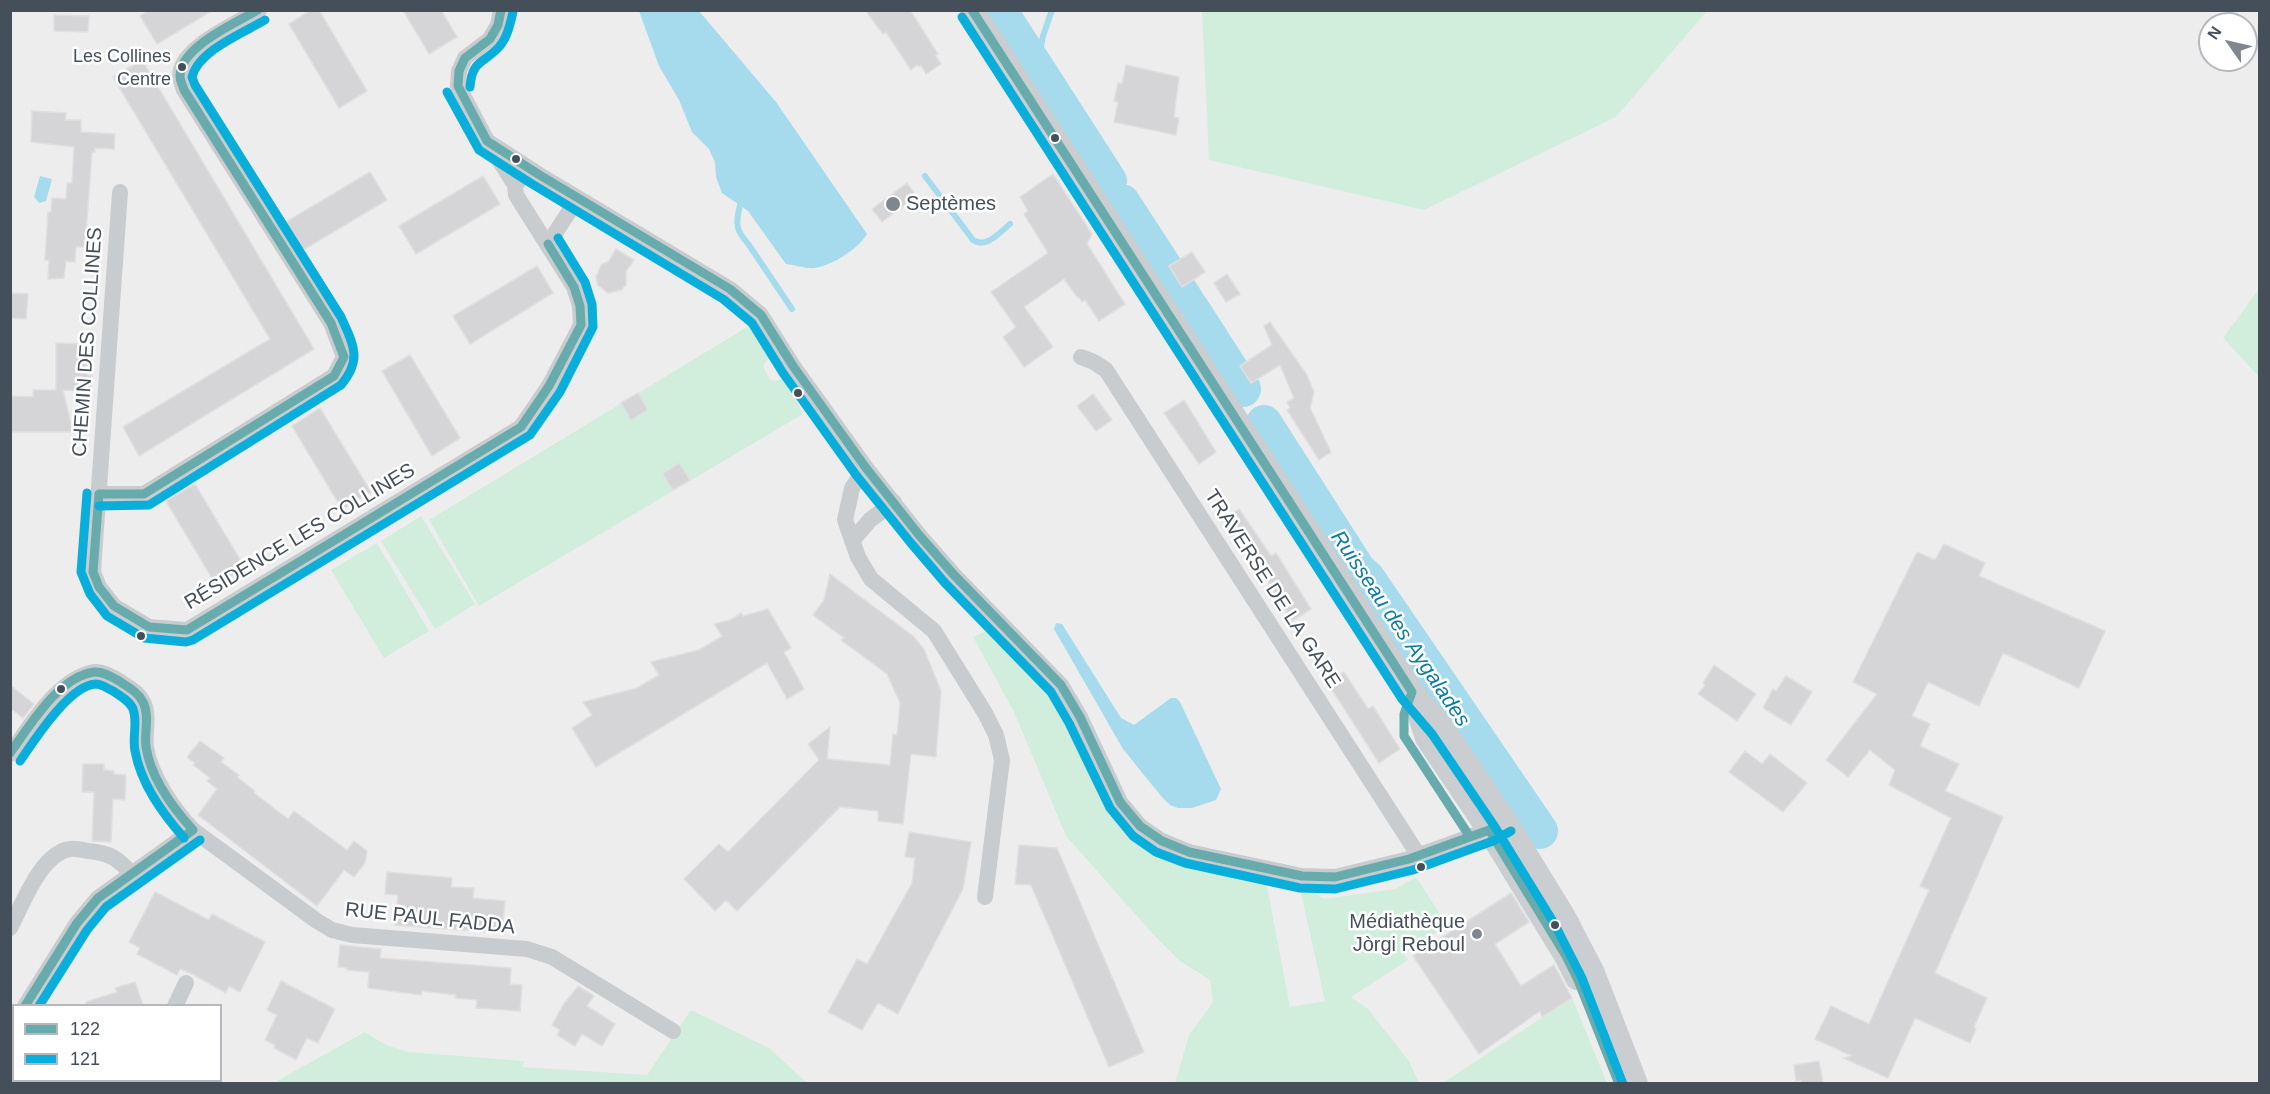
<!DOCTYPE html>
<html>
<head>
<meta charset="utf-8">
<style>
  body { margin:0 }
  #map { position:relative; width:2270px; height:1094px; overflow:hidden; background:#eeeded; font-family:Arial,sans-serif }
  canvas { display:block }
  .frame { position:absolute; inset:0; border:12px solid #454f5a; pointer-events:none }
  .legend { position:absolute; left:12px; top:1004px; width:210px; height:78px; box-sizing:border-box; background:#fff; border:2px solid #b5b9bd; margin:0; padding:8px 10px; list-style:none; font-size:18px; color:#454f5a }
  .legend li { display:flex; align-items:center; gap:12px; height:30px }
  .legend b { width:30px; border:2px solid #b5b9bd }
  .north { position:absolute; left:2198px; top:12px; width:60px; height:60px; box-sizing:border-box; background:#fff; border:2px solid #b5b9bd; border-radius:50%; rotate:304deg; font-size:16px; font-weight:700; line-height:24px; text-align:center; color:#454f5a }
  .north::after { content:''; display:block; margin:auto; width:21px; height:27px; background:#80868d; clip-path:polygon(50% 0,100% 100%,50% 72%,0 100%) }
</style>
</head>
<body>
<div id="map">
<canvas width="2270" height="1094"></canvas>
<div class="frame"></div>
<ul class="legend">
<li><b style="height:8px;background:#67abac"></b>122</li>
<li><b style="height:8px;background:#0aaedb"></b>121</li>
</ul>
<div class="north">N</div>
</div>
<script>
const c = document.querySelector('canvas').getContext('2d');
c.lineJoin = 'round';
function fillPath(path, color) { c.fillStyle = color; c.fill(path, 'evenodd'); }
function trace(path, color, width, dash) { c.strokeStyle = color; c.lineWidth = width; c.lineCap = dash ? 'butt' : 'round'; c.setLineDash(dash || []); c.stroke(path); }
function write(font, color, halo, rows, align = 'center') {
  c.font = font + ' Arial,sans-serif'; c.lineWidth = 5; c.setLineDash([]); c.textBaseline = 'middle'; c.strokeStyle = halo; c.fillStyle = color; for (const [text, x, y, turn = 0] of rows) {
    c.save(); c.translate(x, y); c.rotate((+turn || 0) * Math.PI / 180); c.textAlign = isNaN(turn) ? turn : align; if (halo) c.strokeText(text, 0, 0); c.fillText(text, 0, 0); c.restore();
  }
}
fillPath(new Path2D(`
  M1202,11V10L1707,11L1616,117L1424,210L1209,160Z
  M2259,289V377L2223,338Z
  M752,324L772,357L766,361L763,366L770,380L777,381L784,377L803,414L479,606L429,520Z
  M421,516L475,604L435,629L381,541Z
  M377,543L429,631L384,658L331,570Z
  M991,629L1042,681L1060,712L1105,805L1131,837L1157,857L1190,867L1266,881L1290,1007L1325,1001L1299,884L1324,899L1395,889L1416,877L1447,925L1404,954L1408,960L1351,997L1368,1009L1409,1061L1419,1083H1175L1189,1035L1213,1002L1210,980L1180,961L1152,933L1066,836L1014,712L973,637Z
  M1572,998L1607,1083L1441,1084Z
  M691,1010L769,1048L807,1083L278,1084L277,1081L365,1032L386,1045L408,1052L524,1061L523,1067L647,1075Z`), '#d1eedd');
fillPath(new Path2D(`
  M639,11H699L776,102L867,234C858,249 833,265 815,268C807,269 795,265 786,264L748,211L722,193L716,177L715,162L709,149L692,132L679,100L659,66Z
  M40,176L52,179L46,201L39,203L34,197Z
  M1056,623L1062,624L1121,718L1134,725L1171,698H1176L1180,702L1221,789L1216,800L1192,808H1178L1170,805L1161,796L1123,749L1054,629Z`), '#a5dbec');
trace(new Path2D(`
  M1037,68L1043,36L1052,10
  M925,176L973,240C986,249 999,233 1010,224
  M740,205C735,225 736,230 749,245L792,309`), '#a5dbec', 6);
trace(new Path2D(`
  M999,10L1109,181
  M1122,202L1187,302
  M1191,308L1243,389
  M1264,423L1358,570L1367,578L1540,831`), '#a5dbec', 36);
const building = new Path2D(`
  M149,10H213L157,44L140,16Z
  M311,10H319L367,91L339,108L289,24Z
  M403,10H441L457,37L429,54Z
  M865,10H910L938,54L935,55L941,64L926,74L921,65L919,67L917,65L911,70L886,32L883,34Z
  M54,15L89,16L88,32L54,31Z
  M142,60L314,349L139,456L123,427L270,339L113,77Z
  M1126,65L1179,77L1174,117L1179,118L1176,135L1114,122L1118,102L1114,101L1118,83L1122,84Z
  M32,111L66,113L65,120H81V132L115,134L114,149L95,148V152H92L85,247H76L75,262L66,261L64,278L48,279L49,260H45L48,212H51L52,198L66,199L67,183H72L74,147L31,142Z
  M370,172L387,200L303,250L286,222Z
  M1053,174L1092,234L1087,244L1125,304L1099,321L1085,300L1082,302L1079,297L1078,298L1064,279L1024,307L1053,347L1024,367L1003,337L1016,327L991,292L1048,253L1024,214L1028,211L1020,197Z
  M483,176L500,204L416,254L399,226Z
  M907,183L916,196L882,222L872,209Z
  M616,249L634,260L626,271V285L621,290L608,293L598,285L596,277L601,265L609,261Z
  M1192,252L1205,272L1182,287L1169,266Z
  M537,266L553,293L470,344L453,316Z
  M1227,274L1240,294L1226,302L1214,283Z
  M10,293L28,294L26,319L10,318Z
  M1270,322L1307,375L1314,392L1310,408L1331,452L1319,460L1287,410L1290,408L1287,402L1294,398L1280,365L1251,383L1240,366L1272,345L1264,326Z
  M56,343L86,344L87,375H92L91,391L63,390L73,432H11V396L33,397V390H56Z
  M410,355L460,438L432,456L382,371Z
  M638,393L648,410L631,420L621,403Z
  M1093,394L1112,420L1096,431L1077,406Z
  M1184,400L1216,452L1199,464L1164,413Z
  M320,408L371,492L342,509L292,426Z
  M679,463L690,480L673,490L663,474Z
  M195,484L245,568L216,585L166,501Z
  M1239,509L1271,556L1276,553L1311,609L1292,621L1266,578L1255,566L1224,519Z
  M1944,544L1985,563L1979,576L2105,631L2079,688L2003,653L1979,706L1928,682L1912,716L1930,724L1920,746L1959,764L1945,791L2003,817L1935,973L1987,998L1974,1027L1976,1029L1970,1043L1915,1018L1888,1078L1843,1058L1852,1056L1815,1039L1831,1006L1869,1024L1929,890L1920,886L1951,818L1889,785L1895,770L1870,750L1848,777L1826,760L1877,694L1853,682L1917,552L1935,560Z
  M830,574L913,636L924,649L941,691L936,757L911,754L903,824L878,821V811L840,807L737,911L726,900L715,911L684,879L719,844L728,852L819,760L808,744L830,727L827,759L890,765L893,734L897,735L900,703L887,674L841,640L844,638L813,615L824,600Z
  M768,609L791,648L784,652L804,689L787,699L767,663L596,767L572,728L592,715L583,702L637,688L659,675L651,662L699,650L722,636L714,624L730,620L741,613L743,616Z
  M1714,665L1756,694L1737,721L1698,694L1705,685L1703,683Z
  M1344,672L1368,709L1373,706L1400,749L1379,763L1327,682Z
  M1786,676L1812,692L1791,725L1763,708L1773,689L1776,691Z
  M10,685L34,704L23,718L10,708Z
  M200,741L224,758L221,762L239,775L237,777L255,791L254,793L288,819L294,811L347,850L354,841L367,851L365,863L354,877L344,870L317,906L198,815L217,789L207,781L210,778L193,765L195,763L187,757Z
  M1745,751L1762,764L1770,754L1807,783L1783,812L1729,772Z
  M83,764H104V770L114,771V774L126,775L125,800L113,799L111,842L92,841L94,792H82Z
  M909,832L971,842L963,889L898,1014L878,1003L862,1030L828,1012L857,959L867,964L912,883L915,858L905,857Z
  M1019,845L1057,848L1144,1052L1109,1067L1031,885L1015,884Z
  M387,872L452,878L451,887L474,888L473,898L505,901L502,933L395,925L398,895L385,894Z
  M155,892L209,920L212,914L265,942L240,992L229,986L226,993L190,973L180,969L177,975L137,954L140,948L129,942Z
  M1511,893L1529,922L1495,944L1521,986L1554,965L1572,998L1542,1017L1540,1011L1479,1054L1413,956Z
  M340,945L381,949L380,958L511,968L510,984L522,985L520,1011L476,1008L477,1000L455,998L456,995L422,991L421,995L368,988L369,972L347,970L348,968L338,967Z
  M281,981L335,1009L318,1043L307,1038L296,1060L274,1048L275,1045L265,1040L277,1015L267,1010Z
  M135,982L143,1005H86V1002L117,992L115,988Z
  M578,986L594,996L587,1006L615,1024L602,1046L582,1034L575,1046L557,1035L560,1030L552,1025L563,1005Z
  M1819,1061L1823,1083H1802L1801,1080L1796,1081L1794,1065Z`);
fillPath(building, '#d5d5d8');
trace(building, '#dfdfe0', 1.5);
trace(new Path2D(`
  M501,10L498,25L490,39L465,58L459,71L458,86L487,141L515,185
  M487,141L538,174L730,289L761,315L793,366L866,468L919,535L954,575L1061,685L1080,717L1120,802L1140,826L1162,841L1189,852L1302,876L1335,877L1409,859L1489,830L1496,826
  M120,192L93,572L99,587L114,606L149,627L187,630L521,427L549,386L581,325L580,306L574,287L516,195L515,185L522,177L538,174
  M548,244L578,198
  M1081,357L1094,362L1106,370L1419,856
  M866,468L852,488L845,520L858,557L871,579L934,631L985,713L996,735L1002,760L985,897
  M99,494H144L334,376L344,357L331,323L184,90C183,86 180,80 180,76C180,47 237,24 259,10
  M852,541L870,520L894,502
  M10,754C31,726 57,679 94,672C101,671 113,677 119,681C128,687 138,692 143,702C150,716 144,732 146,747C150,775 174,810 193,830L317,921L332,930L352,935L527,949L552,957L673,1031
  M10,928C23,904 40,854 70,849C75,848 83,850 88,851C110,853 117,858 131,873
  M25,1006L77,923L98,898L193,830
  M175,1006L186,983
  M10,1036L14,1026`), '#c9ccce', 16);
trace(new Path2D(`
  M972,10L1412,692L1442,727L1505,821L1564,917L1593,973L1636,1084
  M1416,704L1427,738L1489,830L1566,956L1577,978`), '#caced1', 24);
trace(new Path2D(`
  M972,10L1412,692
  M458,86L487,141L538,174L730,289L761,315L793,366L866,468L919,535L954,575L1061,685L1080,717L1120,802L1140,826L1162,841L1189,852L1302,876L1335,877L1409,859L1489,830
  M458,86L459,71L465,58L490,39L498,25L501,10
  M99,494L93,572L99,587L114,606L149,627L187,630L521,427L549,386L581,325L580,306L574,287L548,244
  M99,494H144L334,376L344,357L331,323L184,90C183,86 180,81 180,76C180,47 236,23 258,10
  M1412,692L1404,714V736L1470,837
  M10,753C30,726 58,677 94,672C103,671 112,677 119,681C128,687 138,692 143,702C150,716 144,732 146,747C151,779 172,807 193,830
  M1489,830L1566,956L1578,980L1619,1084
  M25,1006L77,923L98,898L193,830`), '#67abac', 9);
trace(new Path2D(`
  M962,17L1402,699L1432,734L1495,827L1554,923L1582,978L1623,1084
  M470,87C472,60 483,64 499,47C507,38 510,25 513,12
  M447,92L479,150L532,184L723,299L752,323L783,373L856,475L910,542L945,583L1051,692L1069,723L1110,808L1133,836L1156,852L1185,863L1300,888L1335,889L1413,870L1493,841L1511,831
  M87,493L81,572L90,594L107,616L144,638L186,642L193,640L530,435L560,392L593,327L592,304L585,282L558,238
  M99,506L149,505L341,385C363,359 353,344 341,317L195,85L192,77C198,51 243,33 265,20
  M20,761C34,741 69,685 96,684C102,684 108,689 113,691C120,696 130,701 133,709C138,722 132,737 135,751C141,784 162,813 184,838
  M39,1006L87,930L106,907L200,840`), '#0aaedb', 9);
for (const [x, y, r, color] of [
  [182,67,5,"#454f5a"],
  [1055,138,5,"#454f5a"],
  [516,159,5,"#454f5a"],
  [893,204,8,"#80868d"],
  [798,393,5,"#454f5a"],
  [141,636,5,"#454f5a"],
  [61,689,5,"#454f5a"],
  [1421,867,5,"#454f5a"],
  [1555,925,5,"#454f5a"],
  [1477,934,6,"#80868d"]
]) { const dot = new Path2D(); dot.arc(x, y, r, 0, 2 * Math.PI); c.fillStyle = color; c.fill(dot); trace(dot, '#fff', 2); }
write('18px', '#454f5a', '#fff', [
  ["Les Collines",171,57],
  ["Centre",171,80]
], 'right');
write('20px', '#454f5a', '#fff', [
  ["Septèmes",906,204],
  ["Médiathèque",1465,922,"right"],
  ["Jòrgi Reboul",1465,945,"right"]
], 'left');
write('20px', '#454f5a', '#fff', [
  ["CHEMIN DES COLLINES",88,342,-86],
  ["RÉSIDENCE LES COLLINES",300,537,-31],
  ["TRAVERSE DE LA GARE",1272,589,57],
  ["RUE PAUL FADDA",430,919,6]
]);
write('italic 21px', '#0b7ba0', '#fff', [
  ["Ruisseau des Aygalades",1400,629,56]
]);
</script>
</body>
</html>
